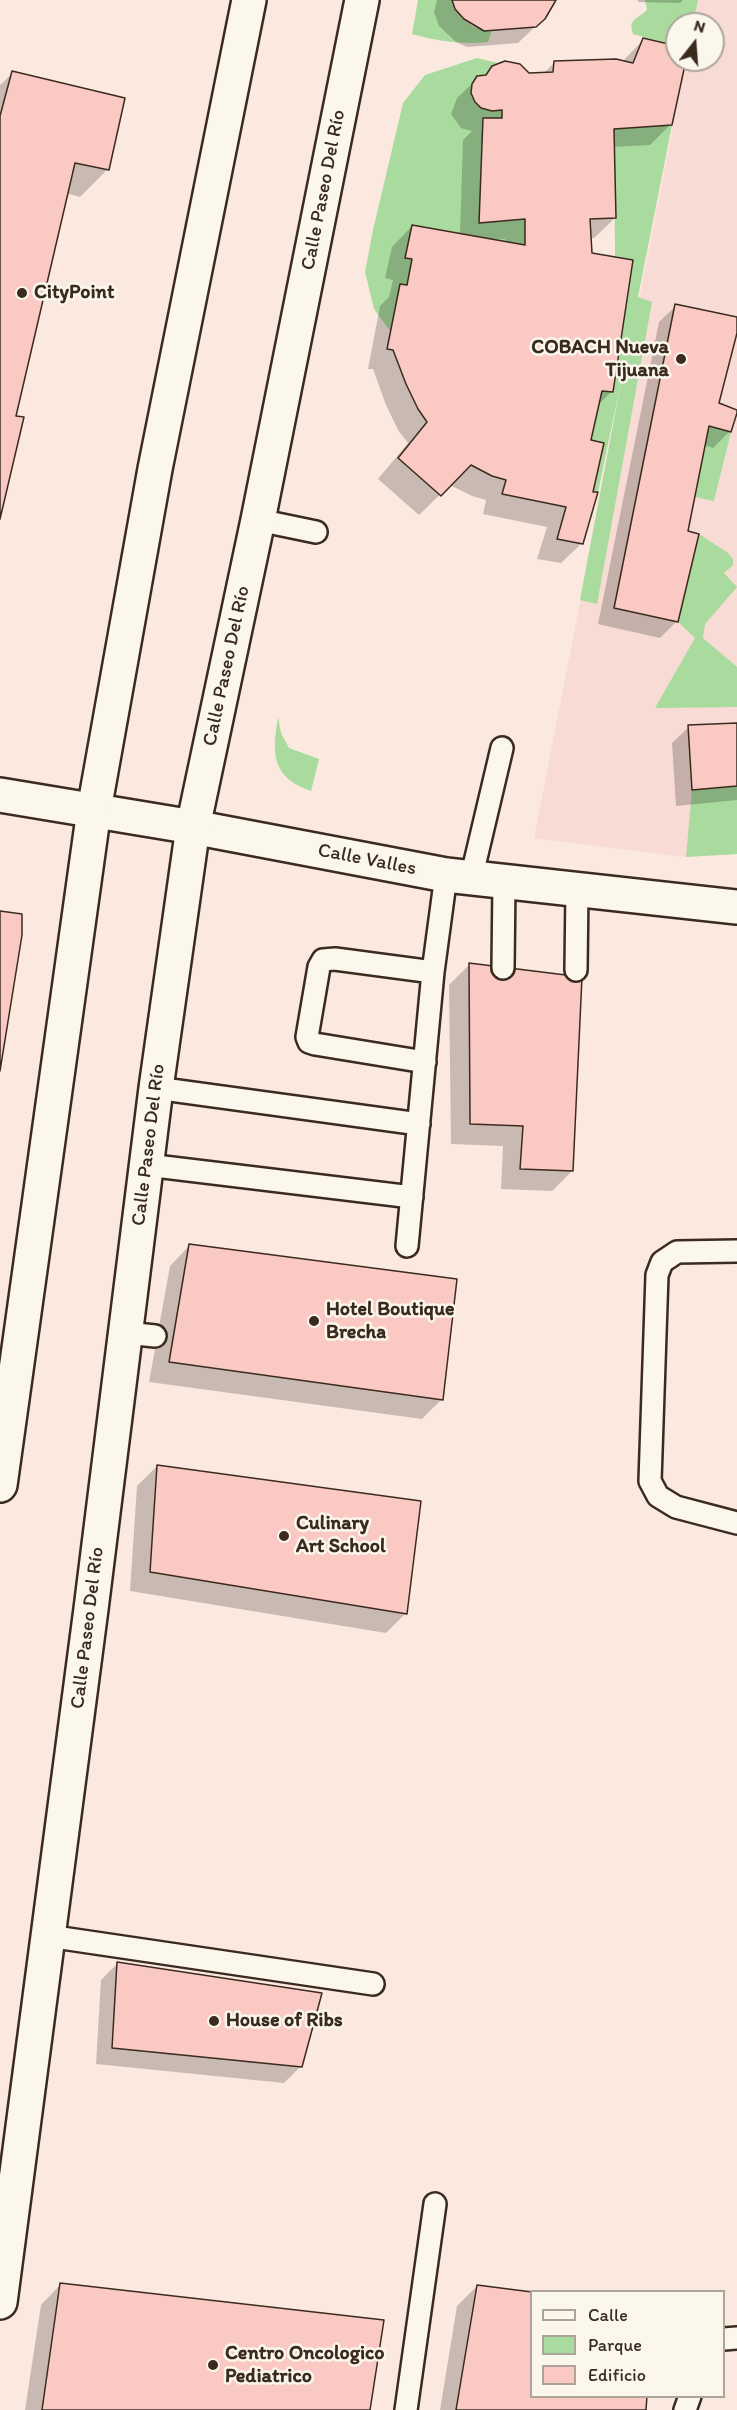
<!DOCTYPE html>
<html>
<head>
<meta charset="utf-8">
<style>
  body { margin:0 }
  #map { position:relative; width:737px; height:2410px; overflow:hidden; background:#fbe9e0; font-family:Itim,sans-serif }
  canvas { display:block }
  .legend { position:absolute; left:530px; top:2290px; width:195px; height:108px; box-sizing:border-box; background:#fbf7ec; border:2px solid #aea59a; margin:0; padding:8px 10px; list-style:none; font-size:18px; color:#3b2a1e }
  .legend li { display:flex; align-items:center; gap:12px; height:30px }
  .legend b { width:30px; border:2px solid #aea59a }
  .north { position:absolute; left:665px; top:12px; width:60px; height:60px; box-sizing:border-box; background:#fbf7ec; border:2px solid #aea59a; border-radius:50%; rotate:17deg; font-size:16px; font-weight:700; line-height:24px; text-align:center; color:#3b2a1e }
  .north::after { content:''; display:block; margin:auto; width:21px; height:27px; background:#3b2a1e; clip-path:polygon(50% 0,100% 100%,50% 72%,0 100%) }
</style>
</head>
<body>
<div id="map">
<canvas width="737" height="2410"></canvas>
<ul class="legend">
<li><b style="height:8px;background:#fbf7ec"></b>Calle</li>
<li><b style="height:16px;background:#a8db9d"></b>Parque</li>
<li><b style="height:16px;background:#fac9c4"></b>Edificio</li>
</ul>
<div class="north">N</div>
</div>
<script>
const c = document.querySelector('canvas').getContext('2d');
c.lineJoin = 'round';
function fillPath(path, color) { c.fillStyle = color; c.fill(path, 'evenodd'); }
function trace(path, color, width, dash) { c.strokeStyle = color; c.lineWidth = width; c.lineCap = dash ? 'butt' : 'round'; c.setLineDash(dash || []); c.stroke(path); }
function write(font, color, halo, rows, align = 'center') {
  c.font = font + ' Itim,sans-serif'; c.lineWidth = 5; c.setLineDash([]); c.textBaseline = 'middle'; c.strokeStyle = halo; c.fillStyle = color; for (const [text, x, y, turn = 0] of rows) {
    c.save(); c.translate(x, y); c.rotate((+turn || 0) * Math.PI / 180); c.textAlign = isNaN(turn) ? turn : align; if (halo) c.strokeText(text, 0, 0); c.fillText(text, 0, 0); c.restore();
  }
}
fillPath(new Path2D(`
  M698,0H737V854L686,857L534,838L686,60H713V24H693Z`), '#f7dbd4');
fillPath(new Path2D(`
  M418,0H452C457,17 474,32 492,30L488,42C461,45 438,41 412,34Z
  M645,0H698L693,24H677V46L633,34C628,18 637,20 647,10Z
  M477,58L498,63L492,66L486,75L477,76C463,98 478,113 502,110V118L483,119L479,222L525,219V245L412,225L405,257L412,259L407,285L400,284L391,332L374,309L365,272L373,230L403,103L425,75Z
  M672,125L638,297L652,302L597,604L580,600L621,382L598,492H593L604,443L591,440L602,391L613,392L633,260L615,256L614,129Z
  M709,426L731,432L714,501L695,497Z
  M699,534L728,553L733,559V565L724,573L737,587L705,624L703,638L737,667V707L655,708L695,638L678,622Z
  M278,717L281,733L289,748L319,759L311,791C271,777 272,754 278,717Z
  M737,786V854L686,857L692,790Z`), '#a8db9d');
fillPath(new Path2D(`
  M437,0H553L544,18L518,43L467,47L456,42L439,26L434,12Z
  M638,0H683L680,3L638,2Z
  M643,40L677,48V60H684L671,124L650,145L613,147L615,218L594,238H590L612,391L597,406L589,441L582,543L561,563L537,559L547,527L483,514L486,500L472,496L450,485L419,515L378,479L408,443L398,430L386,405L373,369H368L380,306L389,297L393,280L385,278L392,247L412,226L460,235L463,140L472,131L461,128L451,114L457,98L478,78L484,77L493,67L528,75L543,74L554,63L622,62ZM505,239V243L492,240Z
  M13,73L124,99L107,170L80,197L66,193L14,417L0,513V85Z
  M676,306L737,318V327L717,404L730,431L713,448L704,445L687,532L677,621L660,638L598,624L659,322Z
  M737,725V800L676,806L672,743L689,727Z
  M469,965L572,1171L552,1191L501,1189L503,1146L451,1144L449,985Z
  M190,1245L442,1399L422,1419L149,1382L170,1266Z
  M157,1466L406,1613L386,1633L130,1591L137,1486Z
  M117,1964L301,2066L284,2083L96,2064L101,1980Z
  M61,2284L369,2410H25L41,2305Z
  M477,2286L532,2396L644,2410H440L457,2306Z`), '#0003');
const building = new Path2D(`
  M452,0H556L545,19L536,27L484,31L464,19L455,9Z
  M643,38L677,46V60H686L672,125L614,129L616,218L590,219L592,253L633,260L613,392L602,391L591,440L604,443L593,492H598L583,544L557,539L566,507L502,494L506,480L492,476L471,465L441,496L398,458L427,422L418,409L406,384L393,350L387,349L400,284L407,285L412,259L405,258L412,225L525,245V219L479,223L483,118H502V110L492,111L481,108L475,102L471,93L472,84L477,76L486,75L492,66L505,61L520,64L529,73L553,72L554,61L616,59L633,63Z
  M12,71L125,98L109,170L75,163L16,416L24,417L0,519V116Z
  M675,304L737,317V333L719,403L737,410V413L731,432L709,426L688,531L699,534L678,622L614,608Z
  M737,723V786L692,790L688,725Z
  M0,911L22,914V935L0,1071Z
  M469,963L582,977L573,1171L520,1169L523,1126L470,1124Z
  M189,1244L457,1279L443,1400L169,1362Z
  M157,1465L421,1501L407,1614L150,1572Z
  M117,1962L322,1993L302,2067L112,2048Z
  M60,2283L384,2320L370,2410H42Z
  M477,2285L532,2292V2396H647L646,2410H456Z`);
fillPath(building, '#fac9c4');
trace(building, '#3b2a1e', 1.5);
const service = new Path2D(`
  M258,520L316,532
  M471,879L502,748
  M503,968L504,882
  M576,970L577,890
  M425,1062L315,1044L309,1042L307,1037L319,967L323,960L335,959L433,972
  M156,1088L419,1124
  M147,1165L412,1197
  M407,1246L433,972L446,875
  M737,1251L677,1252L662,1262L657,1275L650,1481L658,1496L676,1507L737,1523
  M126,1333L155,1336
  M48,1936L373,1984
  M724,2339L737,2338
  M406,2410L435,2204
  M685,2410L690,2396`);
const tertiary = new Path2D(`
  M0,795L193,827L446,875L737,907`);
const secondary = new Path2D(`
  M0,1485L94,810L155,469L249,0
  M0,2302L91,1609L156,1088L193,827L258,520L362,0`);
trace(service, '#3b2a1e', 26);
trace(tertiary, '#3b2a1e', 38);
trace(secondary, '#3b2a1e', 38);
trace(service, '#fbf7ec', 21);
trace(tertiary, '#fbf7ec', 33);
trace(secondary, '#fbf7ec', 33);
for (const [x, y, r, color] of [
  [22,293,6,"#3b2a1e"],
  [681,359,6,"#3b2a1e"],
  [314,1321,6,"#3b2a1e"],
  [284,1536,6,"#3b2a1e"],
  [214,2021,6,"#3b2a1e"],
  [213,2365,6,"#3b2a1e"]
]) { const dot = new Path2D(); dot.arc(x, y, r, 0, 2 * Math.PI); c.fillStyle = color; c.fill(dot); trace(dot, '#fbf7ec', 2); }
write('20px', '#3b2a1e', '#fbf7ec', [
  ["Calle Paseo Del Río",324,190,-79],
  ["Calle Paseo Del Río",227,666,-78],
  ["Calle Valles",367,860,11],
  ["Calle Paseo Del Río",149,1145,-83],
  ["Calle Paseo Del Río",88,1628,-83]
]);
write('bold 20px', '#3b2a1e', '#fbf7ec', [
  ["CityPoint",34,293],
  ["COBACH Nueva",669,348,"right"],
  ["Tijuana",669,371,"right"],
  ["Hotel Boutique",326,1310],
  ["Brecha",326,1333],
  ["Culinary",296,1524],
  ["Art School",296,1547],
  ["House of Ribs",226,2021],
  ["Centro Oncologico",225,2354],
  ["Pediatrico",225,2377]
], 'left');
</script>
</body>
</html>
